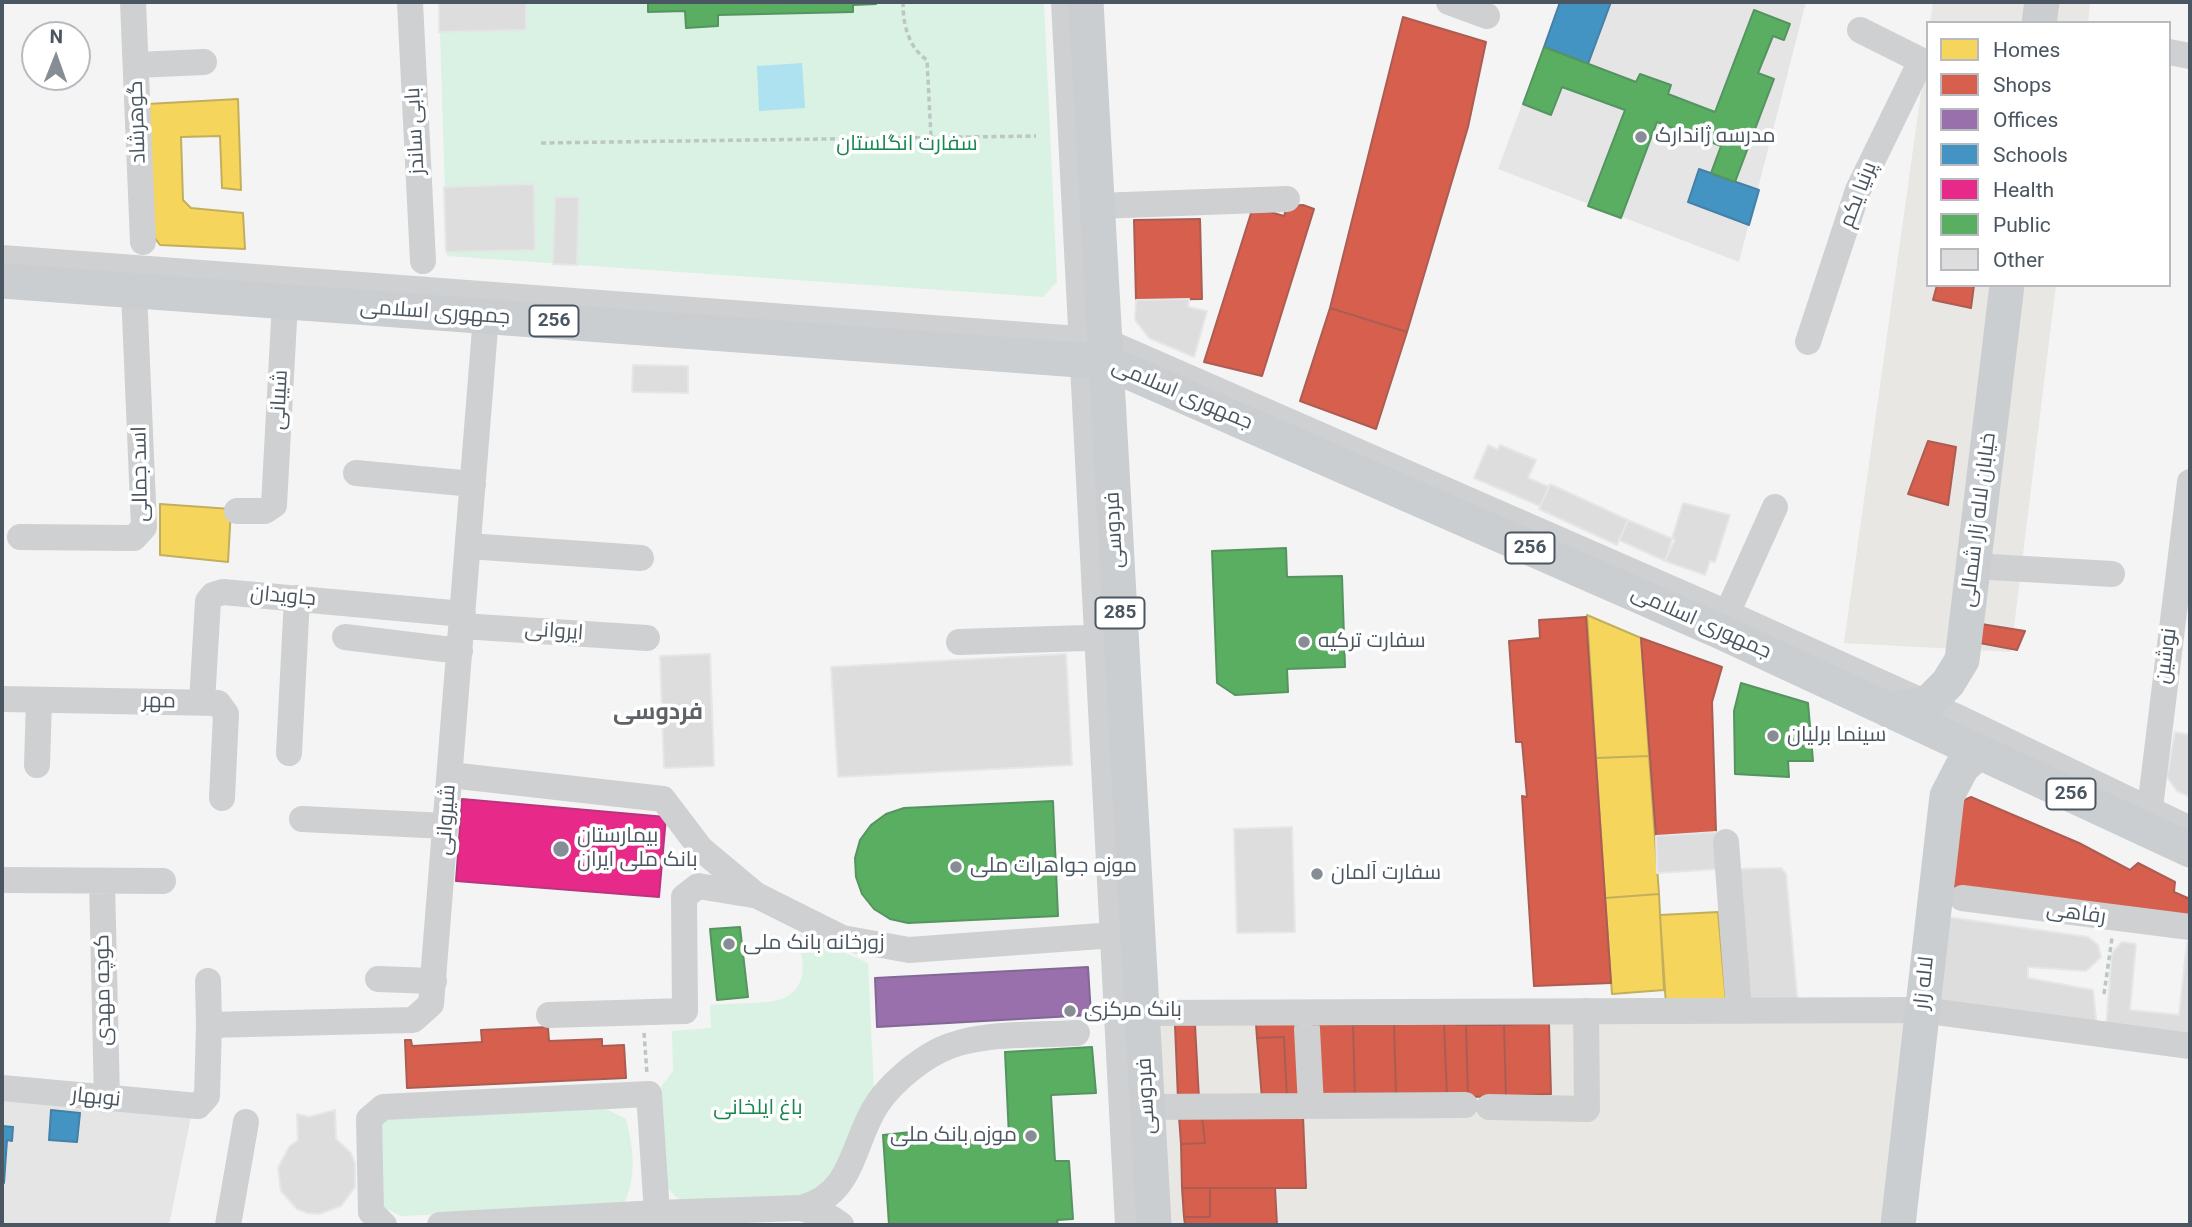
<!DOCTYPE html>
<html>
<head>
<meta charset="utf-8">
<style>
  body { margin:0 }
  #map { position:relative; width:2192px; height:1227px; overflow:hidden; background:#f4f4f4; font-family:Roboto,sans-serif }
  canvas { display:block }
  .frame { position:absolute; inset:0; border:4px solid #4a5661; pointer-events:none }
  .legend { position:absolute; left:1926px; top:21px; width:245px; height:266px; box-sizing:border-box; background:#fff; border:2px solid #b7bbc0; margin:0; padding:9px 12px; list-style:none; font-size:21px; color:#4a5661 }
  .legend li { display:flex; align-items:center; gap:14px; height:35px }
  .legend b { width:35px; border:2px solid #b7bbc0 }
  .north { position:absolute; left:21px; top:21px; width:70px; height:70px; box-sizing:border-box; background:#fff; border:2px solid #b7bbc0; border-radius:50%; rotate:1deg; font-size:19px; font-weight:700; line-height:28px; text-align:center; color:#4a5661 }
  .north::after { content:''; display:block; margin:auto; width:24px; height:32px; background:#868d94; clip-path:polygon(50% 0,100% 100%,50% 72%,0 100%) }
</style>
</head>
<body>
<div id="map">
<canvas width="2192" height="1227"></canvas>
<div class="frame"></div>
<ul class="legend">
<li><b style="height:19px;background:#f6d55c"></b>Homes</li>
<li><b style="height:19px;background:#d6604d"></b>Shops</li>
<li><b style="height:19px;background:#9970ab"></b>Offices</li>
<li><b style="height:19px;background:#4393c3"></b>Schools</li>
<li><b style="height:19px;background:#e7298a"></b>Health</li>
<li><b style="height:19px;background:#5aae61"></b>Public</li>
<li><b style="height:19px;background:#ddddde"></b>Other</li>
</ul>
<div class="north">N</div>
</div>
<script>
const c = document.querySelector('canvas').getContext('2d');
c.lineJoin = 'round';
function fillPath(path, color) { c.fillStyle = color; c.fill(path, 'evenodd'); }
function trace(path, color, width, dash) { c.strokeStyle = color; c.lineWidth = width; c.lineCap = dash ? 'butt' : 'round'; c.setLineDash(dash || []); c.stroke(path); }
function write(font, color, halo, rows, align = 'center') {
  c.font = font + ' Roboto,Cairo,sans-serif'; c.lineWidth = 7; c.setLineDash([]); c.textBaseline = 'middle'; c.strokeStyle = halo; c.fillStyle = color; for (const [text, x, y, turn = 0] of rows) {
    c.save(); c.translate(x, y); c.rotate((+turn || 0) * Math.PI / 180); c.textAlign = isNaN(turn) ? turn : align; if (halo) c.strokeText(text, 0, 0); c.fillText(text, 0, 0); c.restore();
  }
}
fillPath(new Path2D(`
  M1933,2H2090L2088,23H1930Z
  M1928,42V285H2056L2011,652L1844,643Z
  M1922,1010L1898,1225H1154L1142,1013Z`), '#e8e7e3');
fillPath(new Path2D(`
  M1560,2H1806L1739,262L1498,169Z
  M2,1099L191,1117L169,1225H2Z`), '#e6e5e6');
fillPath(new Path2D(`
  M439,2H1044L1057,282L1043,297L447,256Z
  M792,933L806,935L868,963L874,1091L835,1175L808,1200L697,1205L678,1199L666,1186L661,1087L673,1071L672,1031L711,1028L710,1005C726,1003 769,1004 782,999C811,987 805,954 792,933Z
  M606,1109L626,1119C634,1152 637,1175 623,1207L401,1216L383,1207L380,1127L391,1115Z`), '#d9f2e3');
fillPath(new Path2D(`
  M802,63L805,108L759,111L757,66Z`), '#aee2f0');
const homes = new Path2D(`
  M238,99L241,190L222,188L220,136L181,137L183,200L191,208L243,213L245,249L160,245L151,233L147,104Z
  M160,504L231,509L228,562L160,555Z
  M1587,615L1641,638L1649,756L1596,758Z
  M1649,756L1659,894L1605,898L1596,758Z
  M1659,894L1664,990L1612,994L1605,898Z
  M1718,912L1726,1003L1666,1005L1660,915Z`);
fillPath(homes, '#f6d55c');
trace(homes, '#c2af5e', 2);
const shops = new Path2D(`
  M1403,17L1486,42L1468,127L1407,332L1330,308Z
  M1303,205L1314,209L1262,376L1204,362L1253,207L1284,216L1287,206Z
  M1200,219L1202,299L1136,300L1134,220Z
  M1937,285H1974L1971,308L1933,300Z
  M1330,308L1407,332L1376,429L1300,401Z
  M1928,441L1956,447L1948,505L1908,494Z
  M1586,617L1611,983L1534,986L1522,796L1527,797L1522,742H1516L1509,641L1540,638L1539,620Z
  M1975,623L2025,631L2017,650L1969,641Z
  M1641,638L1722,667L1712,702L1716,832L1656,836Z
  M1971,797L2079,843L2130,870L2138,863L2175,882L2174,892L2190,899V918L1967,891L1947,885L1956,804Z
  M1549,1023L1551,1094L1506,1096L1504,1025Z
  M1256,1024H1298L1301,1098L1287,1099L1284,1037L1257,1038Z
  M1313,1024L1353,1025L1355,1099H1318Z
  M1394,1024L1396,1097L1355,1099L1353,1025Z
  M1394,1024H1444L1447,1096L1396,1097Z
  M1444,1024L1466,1025L1468,1097L1447,1096Z
  M1175,1025H1195L1199,1099H1178Z
  M1466,1025H1504L1506,1096L1468,1097Z
  M548,1027L549,1041L602,1039V1046L624,1045L626,1078L407,1088L405,1040H411L412,1046L482,1042L481,1030Z
  M1284,1037L1287,1099H1262L1257,1038Z
  M1202,1116L1205,1143L1181,1144L1179,1117Z
  M1202,1116H1303L1306,1188H1182L1181,1144L1205,1143Z
  M1182,1188H1210V1217H1184Z
  M1210,1188H1275L1277,1225H1185L1184,1217H1210Z`);
fillPath(shops, '#d6604d');
trace(shops, '#ac5d53', 2);
const offices = new Path2D(`
  M1088,967L1091,1015L877,1027L875,978Z`);
fillPath(offices, '#9970ab');
trace(offices, '#816895', 2);
const schools = new Path2D(`
  M1560,2H1611L1588,64L1544,47Z
  M1699,169L1759,190L1749,225L1688,202Z
  M51,1110L80,1113L77,1142L49,1140Z
  M2,1126L13,1127L12,1141L7,1140L4,1183L2,1182Z`);
fillPath(schools, '#4393c3');
trace(schools, '#4581a6', 2);
const health = new Path2D(`
  M462,799L666,817L659,897L456,881Z`);
fillPath(health, '#e7298a');
trace(health, '#b8367e', 2);
const public = new Path2D(`
  M648,2H876V4L853,5V12L718,15V26L686,28L685,11L648,12Z
  M1754,10L1790,24L1784,40L1773,36L1758,73L1774,79L1735,182L1711,173L1721,146L1657,122L1621,218L1588,206L1625,110L1562,87L1551,115L1523,104L1544,47L1636,82L1640,74L1671,85L1668,94L1715,112Z
  M1286,548L1287,577L1342,576L1345,667L1287,669L1288,692L1235,695L1217,683L1212,551Z
  M1741,683L1808,703L1813,761H1788L1789,777L1735,774L1734,711Z
  M1053,801L1058,916L908,923L890,919L874,909L862,894L856,877L855,858L860,840L871,825L886,814L904,808Z
  M740,927L748,997L717,1000L710,929Z
  M1092,1047L1096,1093L1051,1095L1055,1161H1069L1073,1219L1057,1220L1058,1225H889L883,1135L911,1132L912,1144L1009,1137L1005,1052Z`);
fillPath(public, '#5aae61');
trace(public, '#559461', 2);
const building = new Path2D(`
  M439,2H526V30L439,32Z
  M534,184L535,250L446,252L444,187Z
  M555,197H579L577,265L553,264Z
  M1189,299L1188,307L1207,311L1194,357L1149,338L1135,320L1136,300Z
  M633,365L688,366V393L632,392Z
  M1488,445L1498,450L1500,445L1536,460L1528,478L1549,487L1540,506L1474,478Z
  M1550,484L1628,520L1617,545L1539,509Z
  M1683,503L1730,515L1715,562L1710,561L1705,575L1665,561Z
  M1628,520L1675,540L1665,561L1619,540Z
  M710,654L714,766L664,768L660,656Z
  M1066,654L1072,765L838,777L831,667Z
  M2175,732L2190,735V797L2177,791L2167,777Z
  M1292,827L1295,932L1237,933L1234,829Z
  M1716,832L1719,869L1657,873L1656,836Z
  M1781,868L1786,874L1798,1006L1743,1007L1736,869Z
  M1947,917L2088,937L2098,945L2101,957L2086,971L2028,967V978L2093,990L2097,1027L1936,1007Z
  M2122,942L2136,944L2130,1010L2179,1015L2187,942L2190,943V1039L2106,1027L2112,953Z
  M335,1110L336,1139L351,1153L355,1164V1187L341,1206L319,1214L307,1213L297,1209L281,1191L278,1168L289,1147L298,1140L297,1114L309,1117Z`);
fillPath(building, '#ddddde');
trace(building, '#e5e6e7', 2);
trace(new Path2D(`
  M903,2C903,24 908,47 927,60L931,137
  M541,143L1036,136
  M2104,994L2112,938
  M644,1033L647,1074`), '#bcc7c4', 3.5, [5, 3.5]);
trace(new Path2D(`
  M133,2L143,242
  M410,2L423,261
  M1064,2L1128,1225
  M1449,2L1487,16
  M1860,30L1928,64
  M2169,52L2190,56
  M136,65L204,62
  M1097,206L1287,199
  M2,258L1105,341L1729,614L1955,716L2190,829
  M1808,342L1858,190L1921,61
  M356,473L473,484
  M237,511H265L274,505L285,302
  M20,537L134,538L144,527L134,291
  M468,546L641,558
  M1973,566L2112,574
  M462,626L647,638
  M1720,629L1775,507
  M345,637L460,651
  M959,642L1116,637
  M2,699L218,703L226,714L222,798
  M202,702L208,601L213,595L223,592L463,614
  M289,753L297,598
  M37,765L39,700
  M450,775L663,799L701,849L756,895L842,938L909,950L1128,934
  M302,819L446,826
  M2148,824L2190,482
  M1726,842L1739,1010
  M2,880L163,881
  M102,881L107,1100
  M1962,898L2190,927
  M378,979L434,981
  M208,981L209,1025
  M1142,1013L1922,1010L2190,1046
  M549,1015L685,1011L684,897L698,886L753,895
  M1307,1029L1311,1106
  M2,1088L198,1106L207,1096L209,1025L413,1020L431,1004L486,316
  M1147,1107L1465,1105
  M1489,1107L1587,1109L1586,1011
  M801,1208L831,1218L841,1225
  M228,1225L246,1122
  M384,1225L371,1212L369,1119L383,1107L649,1094L657,1213L801,1208C851,1195 851,1151 873,1111C886,1087 916,1062 940,1050C980,1031 1033,1036 1077,1033
  M440,1225L657,1213L659,1225`), '#ced0d2', 26);
trace(new Path2D(`
  M1086,2L1154,1225
  M2039,23L2042,2
  M2,281L1106,362L1719,631L2190,850
  M1888,710L1927,704L1948,683L1962,660L2007,285
  M1898,1225L1947,796L1962,767L1979,752`), '#caced1', 35);
for (const [x, y, r, color] of [
  [1641,137,7,"#868d94"],
  [1304,642,7,"#868d94"],
  [1773,736,7,"#868d94"],
  [561,849,9,"#868d94"],
  [956,867,7,"#868d94"],
  [1317,874,7,"#868d94"],
  [729,944,7,"#868d94"],
  [1070,1011,7,"#868d94"],
  [1031,1136,7,"#868d94"]
]) { const dot = new Path2D(); dot.arc(x, y, r, 0, 2 * Math.PI); c.fillStyle = color; c.fill(dot); trace(dot, '#fff', 2.5); }
for (const [x, y, w] of [
  [554,321,49],
  [1530,548,49],
  [1120,613,49],
  [2071,794,49]
]) { const box = new Path2D(); box.roundRect(x - w / 2, y - 15.5, w, 31, 5); c.fillStyle = '#fff'; c.fill(box); trace(box, '#4a5661', 2); }
write('bold 19px', '#4a5661', null, [
  ["256",554,321],
  ["256",1530,548],
  ["285",1120,613],
  ["256",2071,794]
]);
write('21px', '#4a5661', '#fff', [
  ["گوهرشاد",138,122,-92],
  ["بابی ساندز",416,131,-93],
  ["پرنیا یکم",1859,195,-69],
  ["جمهوری اسلامی",435,313,4],
  ["جمهوری اسلامی",1182,395,23],
  ["شیبانی",280,400,-87],
  ["اسد جمالی",141,474,-91],
  ["خیابان لاله زار شمالی",1979,520,-83],
  ["فردوسی",1115,530,-93],
  ["جاویدان",283,597,5],
  ["جمهوری اسلامی",1701,623,24],
  ["ایروانی",554,632,4],
  ["نوشین",2167,656,-83],
  ["مهر",159,702,1],
  ["شیروانی",447,820,-86],
  ["رفاهی",2076,914,8],
  ["لاله زار",1925,983,-84],
  ["کوچه مهدی",104,990,-91],
  ["فردوسی",1147,1096,-93],
  ["نوبهار",96,1098,6]
]);
write('21px', '#4a5661', '#fff', [
  ["مدرسه ژاندارک",1655,137],
  ["سفارت ترکیه",1318,642],
  ["سینما برلیان",1787,736],
  ["بیمارستان",577,837],
  ["بانک ملی ایران",577,861],
  ["موزه جواهرات ملی",970,867],
  ["سفارت آلمان",1331,874],
  ["زورخانه بانک ملی",743,944],
  ["بانک مرکزی",1084,1011],
  ["موزه بانک ملی",1017,1136,"right"]
], 'left');
write('21px', '#17864f', '#fff', [
  ["سفارت انگلستان",907,145],
  ["باغ ایلخانی",758,1109]
]);
write('bold 23px', '#5f6368', '#fff', [
  ["فردوسی",658,713]
]);
</script>
</body>
</html>
